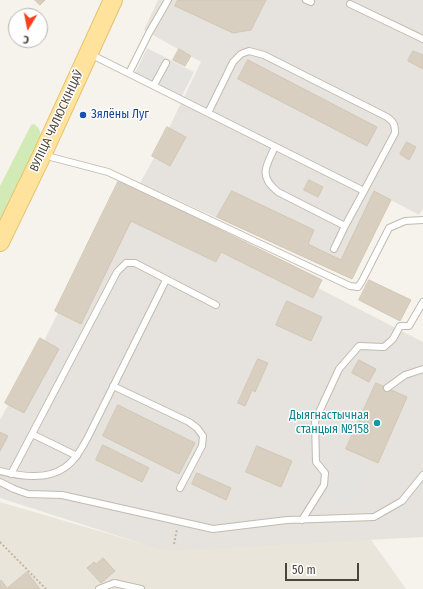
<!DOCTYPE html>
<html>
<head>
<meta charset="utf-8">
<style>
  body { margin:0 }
  #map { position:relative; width:423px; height:589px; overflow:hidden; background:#f6f3ec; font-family:"Fira Sans Condensed",sans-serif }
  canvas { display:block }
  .north { position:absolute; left:8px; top:8px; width:40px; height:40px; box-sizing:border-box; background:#fff; border:1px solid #b7b4b0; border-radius:50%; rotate:190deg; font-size:11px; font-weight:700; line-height:16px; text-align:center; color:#4b4439 }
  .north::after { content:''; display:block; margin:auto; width:14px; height:18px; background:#fc3f1d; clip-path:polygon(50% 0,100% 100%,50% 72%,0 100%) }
  .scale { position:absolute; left:285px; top:563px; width:74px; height:18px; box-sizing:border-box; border:2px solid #4b4439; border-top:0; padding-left:5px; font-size:12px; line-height:14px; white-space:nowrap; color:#4b4439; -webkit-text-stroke:3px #fff; paint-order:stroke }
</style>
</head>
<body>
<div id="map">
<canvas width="423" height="589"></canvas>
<div class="north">С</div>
<div class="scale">50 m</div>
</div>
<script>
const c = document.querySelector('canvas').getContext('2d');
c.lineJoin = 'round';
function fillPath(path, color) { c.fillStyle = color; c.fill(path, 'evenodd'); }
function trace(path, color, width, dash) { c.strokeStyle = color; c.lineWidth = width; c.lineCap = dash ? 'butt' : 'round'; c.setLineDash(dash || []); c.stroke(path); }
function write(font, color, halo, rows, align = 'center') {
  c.font = font + ' "Fira Sans Condensed",sans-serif'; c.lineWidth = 3; c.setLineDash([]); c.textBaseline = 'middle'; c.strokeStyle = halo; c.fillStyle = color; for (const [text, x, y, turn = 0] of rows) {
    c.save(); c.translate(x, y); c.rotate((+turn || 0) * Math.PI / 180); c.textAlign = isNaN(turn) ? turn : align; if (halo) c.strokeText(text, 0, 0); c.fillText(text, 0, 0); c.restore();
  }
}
fillPath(new Path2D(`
  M0,502L164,550L369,537L406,589H0Z`), '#eae5da');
fillPath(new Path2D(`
  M158,0H423V208L419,215L391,200L352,279L140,183L154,158L152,156L167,127L169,128L201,62L144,30Z
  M105,207L216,262L221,252L313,298L318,288L423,342V537L165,551L0,498V420L8,405L5,403L40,338L44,341L58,313L55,311Z`), '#e6e2dd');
fillPath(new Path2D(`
  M34,124C41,129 41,134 40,142L0,223V186L31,125Z`), '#d2eab5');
fillPath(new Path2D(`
  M147,48L194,72L182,96L135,73Z
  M340,456L370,470L354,506L324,493Z`), '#e5e3e0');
const building = new Path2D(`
  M35,0H45L40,5Z
  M178,0H266L251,30L233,33L175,6Z
  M179,49L191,56L185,66L173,60Z
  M413,51L423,55V69L408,61Z
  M248,60L377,127L367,146L238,79Z
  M167,127L186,137L170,166L152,156Z
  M407,142L416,147L409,160L400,154Z
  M119,180L322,280L313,298L221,252L216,262L131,221L81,324L55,311Z
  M309,180L323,187L318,197L304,190Z
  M232,191L314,230L308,244L341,260L374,191L391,200L352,279L217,217Z
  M369,280L411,300L400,321L359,300Z
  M287,301L322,317L311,341L276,325Z
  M40,338L59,349L24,413L5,403Z
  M258,359L268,363L255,392L252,390L245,406L238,403Z
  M359,360L376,369L369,382L352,373Z
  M376,383L407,397L378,463L346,449Z
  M118,405L195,443L179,474L103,436Z
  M0,432L8,436L0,451Z
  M103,445L149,468L142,482L96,460Z
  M257,446L292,461L281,487L246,472Z
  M197,473L231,488L226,500L192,484Z
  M103,558L115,571L101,583L87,568L94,562L96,564Z
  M27,572L40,589H0L1,580L7,588Z`);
fillPath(building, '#d8cfc1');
trace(building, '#d3c7b4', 1);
const lane = new Path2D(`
  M306,0L311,2
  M350,4L423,39
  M90,54L364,191L395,133C395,125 394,122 387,117L264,55L249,51L241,54L233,62L208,113
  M129,73L149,33L168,0
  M154,85L166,63
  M275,147C266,166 258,176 278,192L345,226L364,191
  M43,155L108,172L350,286L358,287L362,281L389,228L405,221L423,220
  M334,249L345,226
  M113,386L189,422L197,428L203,436L202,446L180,488
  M387,388L405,375L423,369
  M32,434L77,456
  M0,471C19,476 47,480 64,468C75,461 81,449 87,439L166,280
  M11,474L117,272L126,263H135L216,305
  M0,482L14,489L28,494L62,495L213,529L287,520L374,517L402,501L423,475
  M302,520L324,485L325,473L316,462L315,421L339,369L359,346L384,347L393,339L400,326H409L423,302
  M99,589L114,583L141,589`);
const primary = new Path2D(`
  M0,242L42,155L113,0`);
trace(lane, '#c2bbae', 8);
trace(primary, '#e6c16a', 20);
trace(new Path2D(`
  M0,542L46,589
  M174,544L177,529`), '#c4b79f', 2, [2, 2]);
trace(lane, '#fff', 6);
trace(primary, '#ffe39c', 18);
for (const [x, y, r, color] of [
  [83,115,4,"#1a4fb4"],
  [377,423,4,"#0f9aa8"]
]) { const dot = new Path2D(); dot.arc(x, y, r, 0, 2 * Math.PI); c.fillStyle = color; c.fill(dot); trace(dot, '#fff', 1.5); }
write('12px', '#164399', '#fff', [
  ["Зялёны Луг",91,115]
], 'left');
write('12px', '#4b4439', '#fff', [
  ["ВУЛІЦА ЧАЛЮСКІНЦАЎ",57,121,-65]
]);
write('12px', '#0d838f', '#fff', [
  ["Дыягнастычная",369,416],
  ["станцыя №158",369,430]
], 'right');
</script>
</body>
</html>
